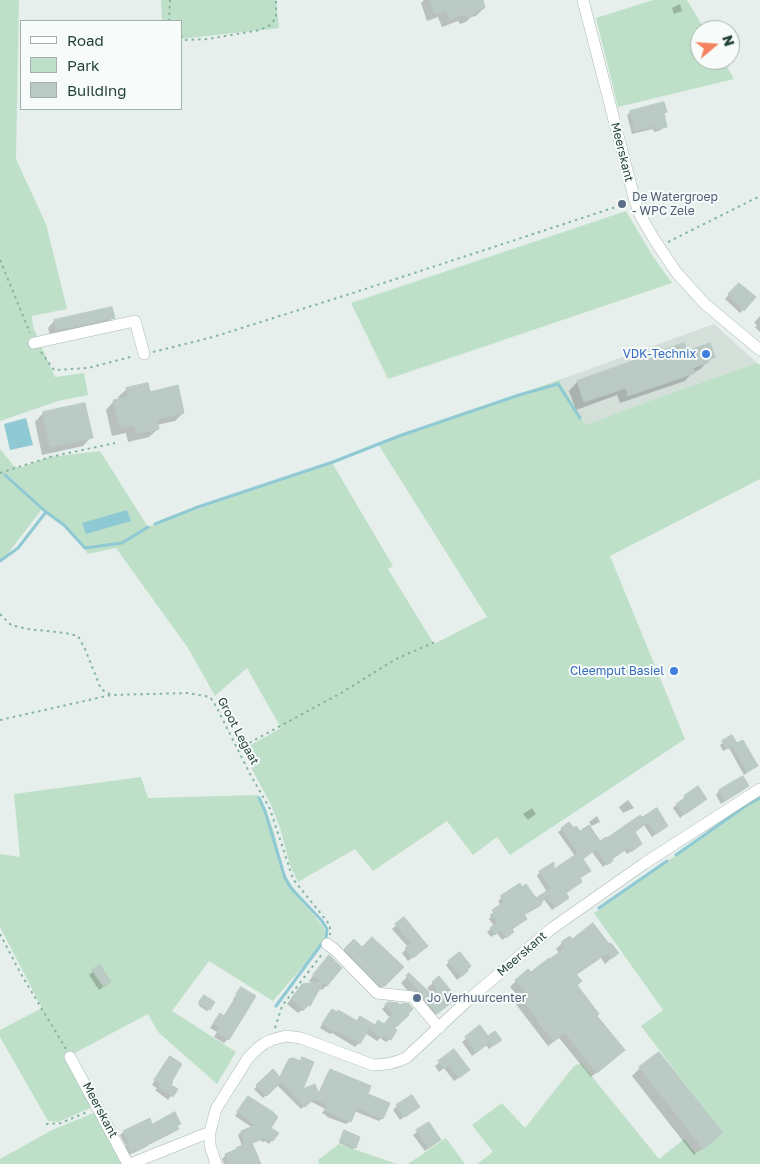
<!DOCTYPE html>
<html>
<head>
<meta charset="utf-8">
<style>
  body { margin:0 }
  #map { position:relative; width:760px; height:1164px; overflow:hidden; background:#e6efeb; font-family:"Golos Text",sans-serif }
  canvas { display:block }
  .legend { position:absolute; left:20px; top:20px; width:162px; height:90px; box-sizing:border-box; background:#f7fbf9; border:1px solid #a3b1ad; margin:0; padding:6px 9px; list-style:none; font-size:15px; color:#24423a }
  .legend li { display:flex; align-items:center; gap:10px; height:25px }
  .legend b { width:25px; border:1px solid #a3b1ad }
  .north { position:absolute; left:690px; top:20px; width:50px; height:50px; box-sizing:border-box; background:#f7fbf9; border:1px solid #a3b1ad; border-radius:50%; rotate:72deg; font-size:14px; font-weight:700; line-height:20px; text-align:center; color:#24423a }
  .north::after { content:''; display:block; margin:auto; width:18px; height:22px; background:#f4845f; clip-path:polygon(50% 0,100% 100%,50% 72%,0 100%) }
</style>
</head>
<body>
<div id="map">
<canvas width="760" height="1164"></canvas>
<ul class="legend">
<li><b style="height:6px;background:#fff"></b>Road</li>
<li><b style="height:14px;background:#bfe0c8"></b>Park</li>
<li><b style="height:14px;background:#bbcac4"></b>Building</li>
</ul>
<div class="north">N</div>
</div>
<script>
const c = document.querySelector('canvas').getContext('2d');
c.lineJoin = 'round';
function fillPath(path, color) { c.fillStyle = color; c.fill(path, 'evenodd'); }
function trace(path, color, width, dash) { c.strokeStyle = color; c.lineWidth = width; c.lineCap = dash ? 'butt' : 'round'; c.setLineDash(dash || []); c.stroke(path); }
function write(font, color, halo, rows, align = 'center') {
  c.font = font + ' "Golos Text",sans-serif'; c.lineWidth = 4; c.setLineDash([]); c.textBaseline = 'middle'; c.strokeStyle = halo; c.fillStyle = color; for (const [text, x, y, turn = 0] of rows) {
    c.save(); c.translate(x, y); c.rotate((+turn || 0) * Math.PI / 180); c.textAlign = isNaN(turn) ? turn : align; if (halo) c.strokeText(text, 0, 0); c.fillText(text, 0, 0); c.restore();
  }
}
fillPath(new Path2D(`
  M714,324L757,363L660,397L585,425L559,380Z`), '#d4dfda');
fillPath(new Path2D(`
  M0,0H19L16,159L46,224L67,309L32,316L33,327L55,377L84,373L88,395L58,401L0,421Z
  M161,0H276L279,28L181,39V21H162Z
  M653,0H687L705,30H700V60H723L734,79L618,107L596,18Z
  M626,211L652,255L672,283L388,379L351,303Z
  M757,363L760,365V479L610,556L685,739L510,855L497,837L473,855L447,821L373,871L355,849L298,882L290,865L280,828L271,805L242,750L281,728L247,668L215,696L188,648L116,548L88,554L70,532L43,508L5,557L0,561V449L13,465L19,468L50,457L100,451L148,527L331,461L393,566L388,569L434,644L487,617L378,444L559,380L585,425L660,397Z
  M141,777L148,798L258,795L266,811L274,832L284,873L302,902L324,927L325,935L319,948L273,1001L209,961L172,1011L236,1052L217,1084L158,1032L148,1014L67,1057L95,1106L58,1122L48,1121L0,1037V1030L42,1008L0,927V854L20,857L14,794Z
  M760,798V1164H477L493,1152L472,1125L502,1103L525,1128L574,1066L581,1063L659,1159L684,1139L696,1154L723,1134L641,1026L663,1010L594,913L748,805Z
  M96,1112L126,1164H0V1159L52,1130Z
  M446,1138L465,1164H408Z
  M339,1144L397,1164H319L318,1160Z`), '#bfe0c8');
fillPath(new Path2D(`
  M26,418L33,445L10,450L4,424Z
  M127,510L131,521L86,534L82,523Z`), '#8ec9d4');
fillPath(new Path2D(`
  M424,0H481L484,8L476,16L471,17L466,22L460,24L458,21L442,27L438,17L427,21L421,3Z
  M680,4L682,11L674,14L672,8Z
  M631,112H665L663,115L665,126L661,130L654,132L653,129L632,134L627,115Z
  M739,284L754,298L740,313L725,299Z
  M760,316V332L755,327L757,325L754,323Z
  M113,317L107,324L50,336L48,328L54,321Z
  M684,345L686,352L713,357L699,370L692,373L685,381L620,403L617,395L576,410L569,391L577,382Z
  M127,389L149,393L183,413L175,421L157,425L158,429L149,437L128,442L126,433L112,436L106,410L114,401L119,400L118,397Z
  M43,413L91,437L83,446L42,455L35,422Z
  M732,737L757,766L744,775L729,748L723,751L720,745Z
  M742,778L747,786L743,790L721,804L716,795L719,791Z
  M685,797L705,799L680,818L673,808Z
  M628,800L634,808L623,813L619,807Z
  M532,808L536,814L528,820L523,814Z
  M597,816L600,822L589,827L600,843L607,840L640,817L667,826L652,837L644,825L634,833L637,847L627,854L624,850L611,860L603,867L592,852L582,859L578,879L565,894L568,898L552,910L543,898L539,905L535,909L524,915L525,919L511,930L509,935L502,940L497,933L491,937L487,932L494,926L489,919L491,917L490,915L501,906L498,901L519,884L522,889L536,899L547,892L537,876L540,872H553L575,856L558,832L562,829L580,833L591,825L589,822Z
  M404,919L422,950L408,961L402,953L408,947L392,929Z
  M569,937L572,941L608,946L617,953L605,964L601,958L576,975V985L595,1016L617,1056L591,1077L559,1038L548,1046L515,1003L520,998L510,987L527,970L531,974L560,954L556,949Z
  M354,940L362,949L402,967L375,994L337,958Z
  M324,962L328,984L322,990L318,988L308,1006L303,1011L302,1010L298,1013L287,1004L297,991L313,984L309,981Z
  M449,962L463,975L457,980L446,965Z
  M99,967L106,985L99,990L89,975Z
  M409,975L431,995L432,994L427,988L433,983L450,1003L431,1018L401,983Z
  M241,989L228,1039L224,1043L214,1037L217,1032L210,1028L216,1019L224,1017L234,1000L233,999Z
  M202,998L213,1003L207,1011L199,1006L200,1005L198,1004Z
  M388,1003L397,1004L390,1039L386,1042L380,1038L377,1041L365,1033L359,1043L355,1047L332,1033L330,1034L320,1028L328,1014L332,1010L357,1021L360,1017L374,1026L378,1021L384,1025L390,1018L382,1009Z
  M480,1027L488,1037L500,1040L489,1049L486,1045L472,1056L462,1042Z
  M454,1051L464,1074L454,1081L444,1068L439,1072L435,1066Z
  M659,1053L721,1133L714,1141L694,1155L632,1076L640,1068Z
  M170,1058V1085L176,1089L168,1100L155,1090L157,1088L152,1085L166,1062Z
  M302,1059L301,1092L318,1094L327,1074L331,1070L366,1094L382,1118L379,1121L354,1111L350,1121L346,1124L327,1117V1116L322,1113L325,1109L310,1101L301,1109L277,1085L263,1098L254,1089L273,1071L279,1078L286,1064L290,1060L299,1062Z
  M245,1101L270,1128L278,1133L269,1144L265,1141L263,1142L260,1140L251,1144V1164H224L222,1159L226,1155L242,1146L238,1135L241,1132L253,1128L235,1116Z
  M397,1106L418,1107L400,1120L393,1110Z
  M179,1123L176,1126L177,1128L174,1132L146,1146L142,1149L127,1156L123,1149L126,1146L120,1135L124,1132L152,1126Z
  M429,1123L435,1144L425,1151L413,1135Z
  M344,1131L355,1147L353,1149L339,1143Z`), '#0003');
trace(new Path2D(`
  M5,475L46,512L64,525L85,548L122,543L148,527
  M155,524L198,507L333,462L399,436L519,395L558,384L580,418
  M0,561L18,548L46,512
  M259,798L265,811L285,878L291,888L322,921L327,929L326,938L276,1006
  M676,855L747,805L760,798
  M599,908L667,861`), '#8ec9d4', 3);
const building = new Path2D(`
  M430,0H483L485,8L475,12L476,14L467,17L466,14L450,20L446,10L435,14Z
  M664,102L667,112L664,113L667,127L657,129V126L635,131L630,111Z
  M739,283L756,297L744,311L728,294Z
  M112,307L115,318L56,330L54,320Z
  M684,343L687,351L710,343L715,357L708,360L709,362L693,368L695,373L628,396L626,388L584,402L577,381Z
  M148,383L150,392L178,385L184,413L157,419L159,429L136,434L134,425L120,428L113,400L128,397L126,388Z
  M85,403L93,438L50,447L43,412Z
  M732,735L737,743L743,740L758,766L747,772L732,746L727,749L722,741Z
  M743,776L749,786L725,801L719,790Z
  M698,786L707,799L684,815L676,804L685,798L684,796Z
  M657,808L668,826L656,834L648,822L635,832L642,844L631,852L628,848L612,859L613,861L607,865L596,849L583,859L591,871L580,878L582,882L566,893L569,898L556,907L552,902L551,903L546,895L540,906L524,914L527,919L512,929L514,932L506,938L501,930L495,935L490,928L497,922L492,915L494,913L492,910L504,902L500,896L520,883L522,887L526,884L536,898L551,888L539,871L554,862V869L578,853L561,828L569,822L574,828L576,826L580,831L589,825L600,841L606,837L607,838L640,815L642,817Z
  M404,917L428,946L413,958L405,948L411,943L395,924Z
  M593,923L609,944L611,943L619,953L611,959L607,953L576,974L582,981L577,985L599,1014L597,1016L625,1050L597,1073L565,1033L554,1041L536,1020L538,1019L520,997L526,992L515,980L528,969L531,972L549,958L550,959L565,948L561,942L570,936L572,939Z
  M372,937L404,967L385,986H380L344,949L354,939L362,947Z
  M460,952L471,966L467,970L468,971L461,977L448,961Z
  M329,955L342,968L327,986L323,983L310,1006L307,1005L304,1009L291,999L302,984L322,982L313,975Z
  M100,965L111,982L104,987L92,970Z
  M409,973L432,995L438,990L432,982L439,976L457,998L437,1014L406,976Z
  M241,987L256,996L229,1040L217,1032L220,1028L213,1023L220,1013L224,1016L237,995L236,994Z
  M204,995L215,1002L210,1010L200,1004L201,1003L199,1002Z
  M388,1002L398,1003L400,1005L403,1003L409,1004L413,1009L408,1014L409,1015L394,1029L397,1030L391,1040L384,1035L382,1038L369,1029L360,1044L336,1030L335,1032L322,1024L332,1009L337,1012L338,1010L357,1021L360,1016L375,1025L378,1020L384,1024L393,1013L385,1005Z
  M480,1025L488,1036L495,1031L502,1040L493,1046L490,1042L476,1053L465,1037Z
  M454,1049L470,1070L459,1078L449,1065L444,1069L438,1061Z
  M659,1052L723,1133L703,1149L639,1067Z
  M170,1056L182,1064L172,1081L173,1082L171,1085L178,1089L173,1097L158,1086L160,1084L154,1080Z
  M302,1057L314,1062L303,1089L315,1084L319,1094L330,1069L371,1086L368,1094L390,1103L383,1119L357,1108L351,1122L329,1113L330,1112L325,1110L327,1105L314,1099L305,1107L281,1082L267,1096L256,1085L273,1069L280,1077L289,1059L293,1058L300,1061Z
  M412,1095L420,1107L405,1117L396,1105Z
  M248,1096L273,1112L278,1117L271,1128L279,1133L273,1141L269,1139H267L264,1138L252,1143L261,1164H229L225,1154L237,1149L236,1148L245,1144L241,1131L256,1125L237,1112Z
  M175,1112L181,1124L177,1125L179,1129L147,1145V1146L131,1153L126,1144L129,1143L123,1131L150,1118L152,1124Z
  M429,1122L441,1140L429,1148L416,1130Z
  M344,1130L360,1137L356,1148L340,1141Z`);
fillPath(building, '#bbcac4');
trace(building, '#b8c9c2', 1);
const minor = new Path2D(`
  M583,0L635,201L640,215L654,239L676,272L705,304L760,350
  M34,343L135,321L144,354
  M327,944L334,949L377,993L413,997L439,1028
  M70,1057L128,1164
  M130,1164L210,1132
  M216,1164L210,1145V1132L216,1109L248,1058L258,1048L265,1043L271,1040L286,1036L301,1038L373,1065C385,1065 395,1063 406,1058L467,1001L551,929L645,863L760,789`);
trace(minor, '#a8b8b2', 12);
trace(new Path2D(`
  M170,21L169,20L170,0
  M181,35L185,40L208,39L260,30L270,25L276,18V0
  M668,242L760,196
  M0,260L30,333
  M41,352L54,370L88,368L134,356
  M153,352L213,337L356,292L625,204
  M0,473L50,457L115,443
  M0,614L11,625L28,629L65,633L78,636L85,649L101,689L111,695
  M0,720L111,695L188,693L210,697L216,706L250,774L270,809L293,879L330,925V935
  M238,749L341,693L396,659L435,642
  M0,934L21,974L66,1049
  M275,1028L282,1006L323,953
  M46,1124L61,1123L87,1112`), '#86b3a5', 2, [2.5, 4]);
trace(minor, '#fff', 11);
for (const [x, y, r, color] of [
  [622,204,5,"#5c6f8a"],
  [706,354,5,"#3f7fe0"],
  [674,671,5,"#3f7fe0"],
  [417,998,5,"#5c6f8a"]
]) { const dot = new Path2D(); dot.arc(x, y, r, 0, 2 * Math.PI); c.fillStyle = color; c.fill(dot); trace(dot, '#f7fbf9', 2); }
write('12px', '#24423a', '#f7fbf9', [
  ["Meerskant",622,152,76],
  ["Groot Legaat",238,731,62],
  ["Meerskant",522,954,-41],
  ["Meerskant",100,1110,62]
]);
write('12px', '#4e5e75', '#f7fbf9', [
  ["De Watergroep",632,197],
  ["- WPC Zele",632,211],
  ["Jo Verhuurcenter",427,998]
], 'left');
write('12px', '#366cbe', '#f7fbf9', [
  ["VDK-Technix",696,354],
  ["Cleemput Basiel",664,671]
], 'right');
</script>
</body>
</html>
